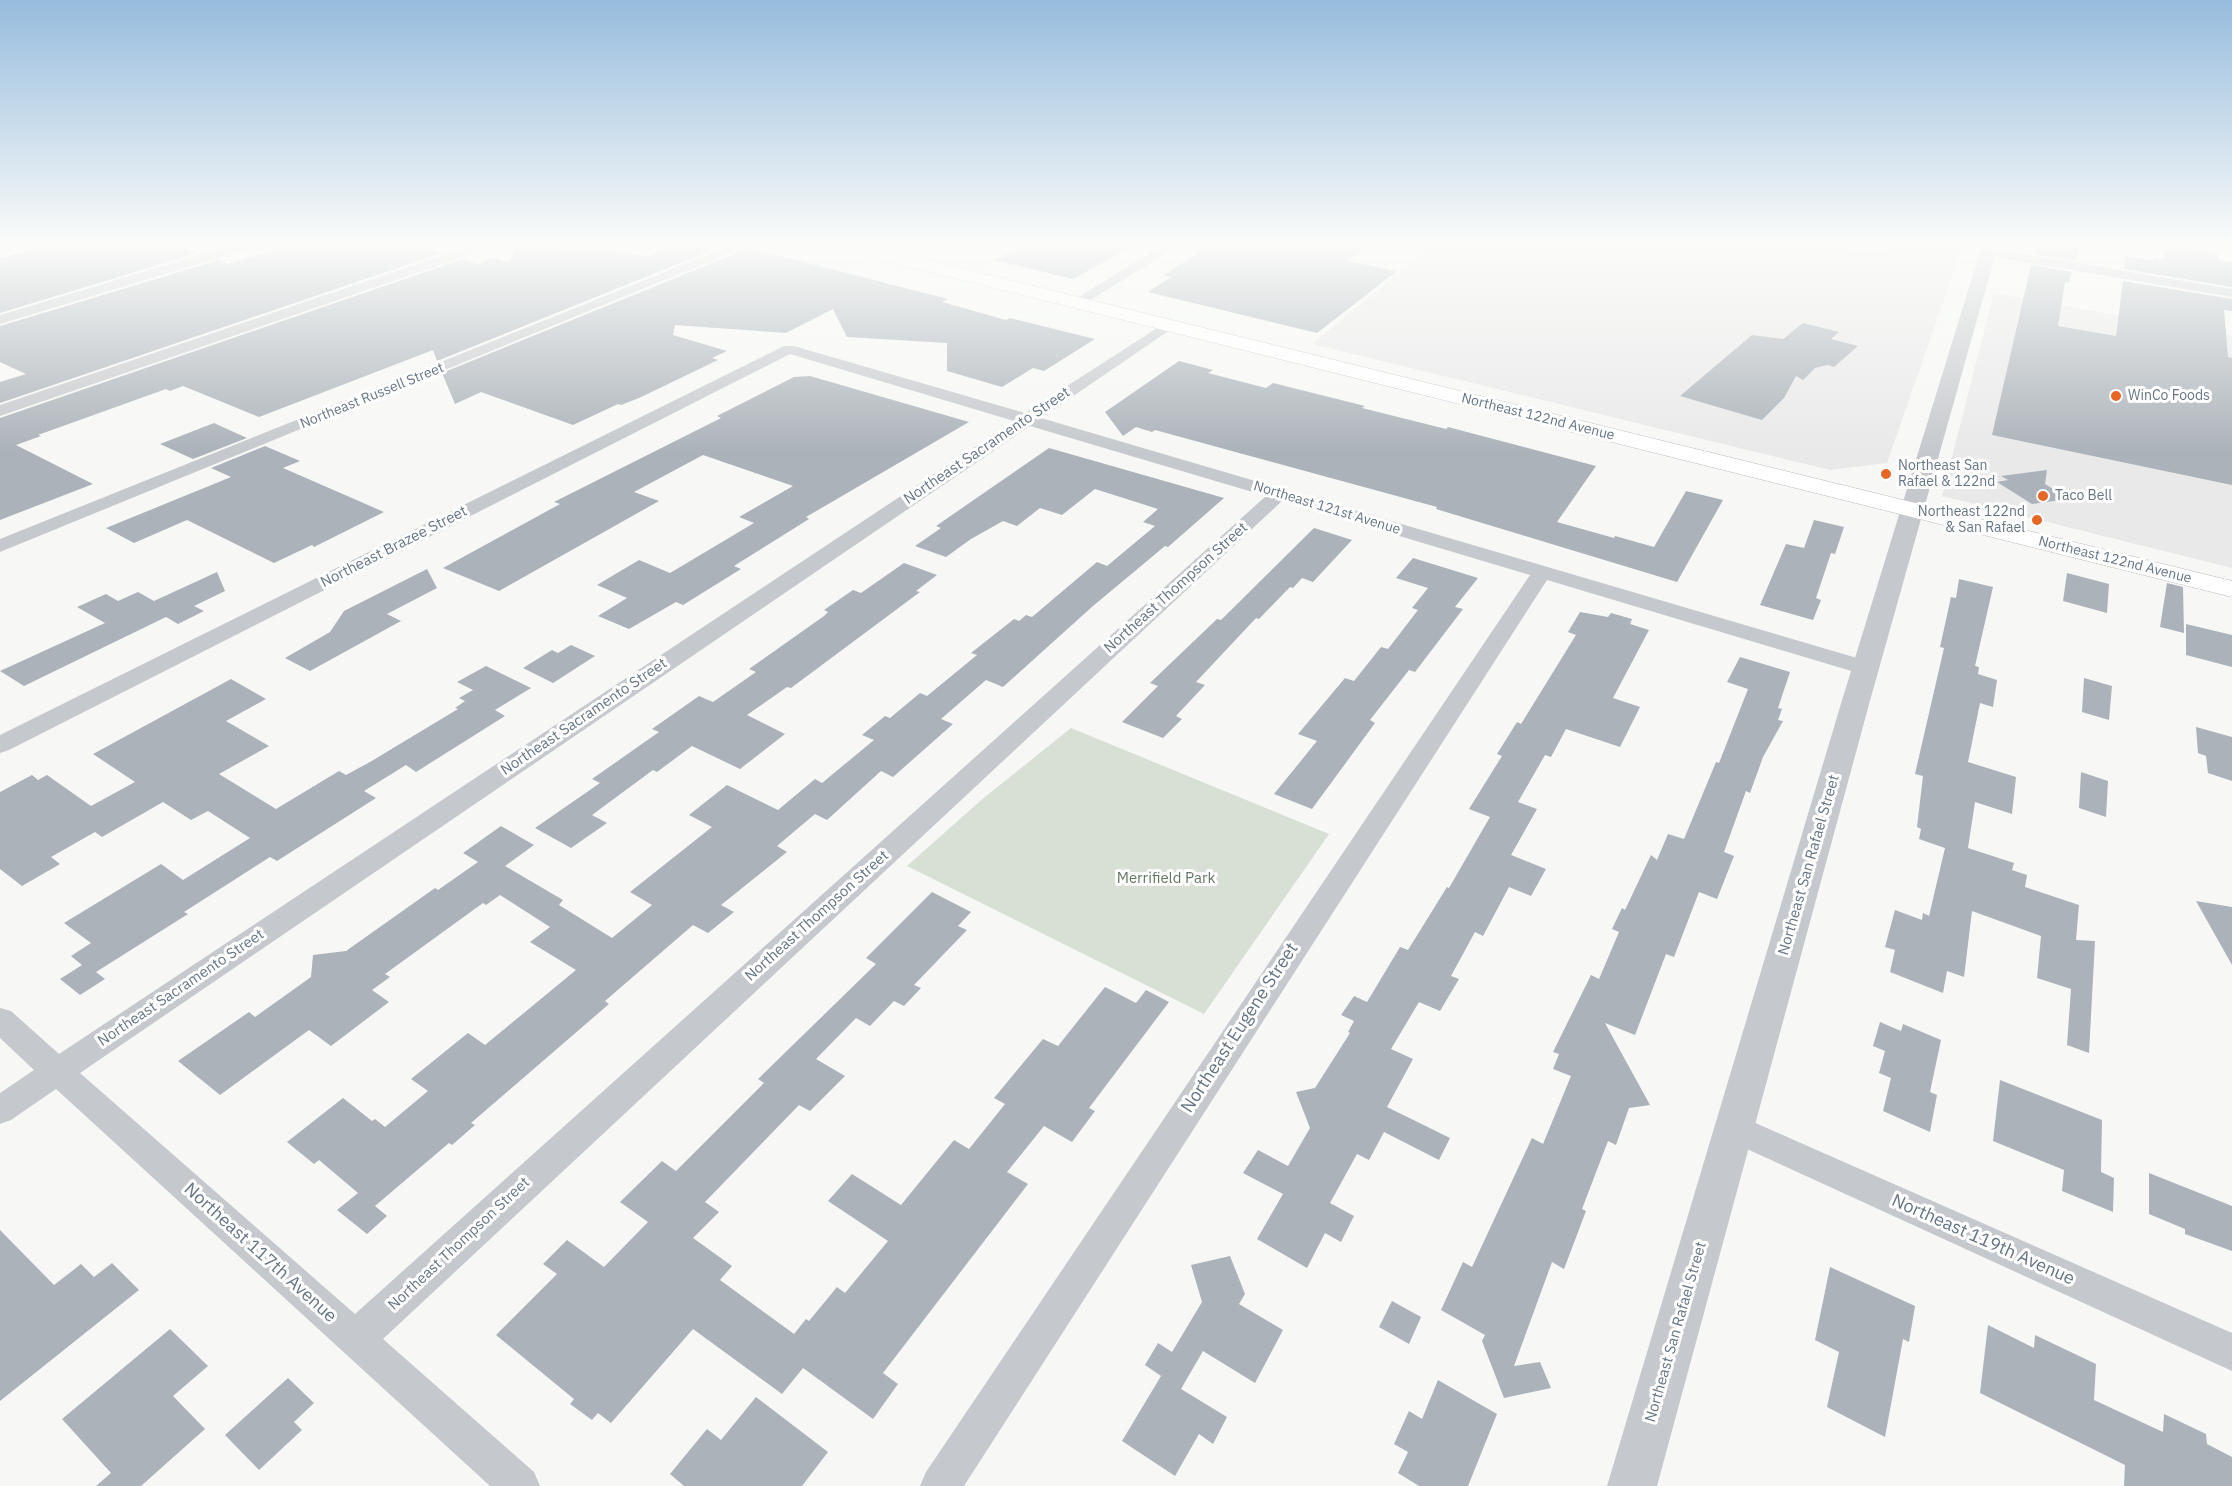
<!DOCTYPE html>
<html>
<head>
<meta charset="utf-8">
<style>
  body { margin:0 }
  canvas { display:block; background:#f7f8f5 }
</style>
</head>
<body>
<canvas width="2232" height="1486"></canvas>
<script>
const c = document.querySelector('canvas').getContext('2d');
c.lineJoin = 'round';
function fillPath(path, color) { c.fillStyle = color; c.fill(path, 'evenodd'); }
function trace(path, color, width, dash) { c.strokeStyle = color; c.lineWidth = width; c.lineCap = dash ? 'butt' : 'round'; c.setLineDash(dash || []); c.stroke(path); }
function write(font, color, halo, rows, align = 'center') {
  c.font = font + ' "IBM Plex Sans",sans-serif'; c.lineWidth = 6; c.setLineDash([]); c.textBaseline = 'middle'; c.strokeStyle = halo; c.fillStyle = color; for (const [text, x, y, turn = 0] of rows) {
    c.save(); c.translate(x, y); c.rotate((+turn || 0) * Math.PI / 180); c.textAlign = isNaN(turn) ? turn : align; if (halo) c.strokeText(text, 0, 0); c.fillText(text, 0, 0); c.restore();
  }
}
fillPath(new Path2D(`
  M1433,245H1963L1887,463L1830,470L1312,344Z
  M1994,293L2232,336V568L1942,496Z`), '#e8e9e8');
fillPath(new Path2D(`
  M1776,245H1815L1855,250L1880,251L1907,245H1936C1904,272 1815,252 1776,245Z
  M1071,728L1329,834L1204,1014L907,866L980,801Z`), '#d8dfd5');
fillPath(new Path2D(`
  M54,245H175L198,253L0,313V258Z
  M290,245H415L442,253L0,403V382L26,374L0,362V326L219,260L228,264Z
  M676,245H725L437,361L433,350L259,417L183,386L170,391L166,389L38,435L41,436L16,445L93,484L0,520V418L463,259L478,264L493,258L509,263L516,248L626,252L645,257Z
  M1025,245H1134L1073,279L995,260Z
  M1209,245H1369L1347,261L1397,271L1317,333L1148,292L1171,277L1163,276Z
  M2037,245H2061L2079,248L2075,260L2034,254Z
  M2165,245L2218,253V260L2232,262V287L2124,269L2126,256L2153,261V258L2164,259Z
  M749,248L948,299L942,302L1006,320L1010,318L1095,339L1044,371L1033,368L1002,387L947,371V343L847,337L833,309L786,333L675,325L673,335L727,351L712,358L718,360L639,398L621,405L618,404L573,425L481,392L455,404L442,373Z
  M2031,265L2072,272L2069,283L2065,282L2058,326L2116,336L2123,281L2232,299V311L2224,310L2228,357L2232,358V485L1992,435Z
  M1803,323L1839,332L1831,339L1858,346L1834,367L1827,365L1815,368L1803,380L1796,376L1784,398L1762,420L1680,396L1752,335L1783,339Z
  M1179,361L1213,370L1208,373L1266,388L1273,383L1365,406L1362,408L1446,429L1448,427L1596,466L1557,522L1614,538L1615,536L1654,547L1686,491L1723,500L1677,582L1436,509L1437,507L1155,430L1152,432L1136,427L1123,436L1105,412Z
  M810,376L969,422L806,517L809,519L734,566L741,569L683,605L676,602L629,629L598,616L627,598L597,585L639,560L670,573L754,523L739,517L793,486L703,455L634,492L659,501L499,591L443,568L560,504L554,502L721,418L717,416L794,377Z
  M214,423L247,438L193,459L160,444Z
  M265,446L300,461L283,468L384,512L314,547L312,545L274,563L187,520L134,543L106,528L231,477L211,468Z
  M1049,448L1224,498L1168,547L1165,546L1093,606L1003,687L986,680L941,719L953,724L893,777L881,771L827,820L815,814L777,846L787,852L721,905L734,912L708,933L693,925L605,1001L609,1004L471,1123L475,1125L452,1145L449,1143L375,1206L387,1216L367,1234L337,1210L358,1193L319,1160L314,1164L287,1142L343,1098L372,1121L375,1119L385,1127L428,1091L411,1079L468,1033L485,1045L576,970L530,942L550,927L500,895L486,905L483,903L385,974L390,977L372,990L389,1002L331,1046L309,1030L220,1095L178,1061L249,1012L255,1017L311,977L313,955L346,951L435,888L438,890L478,862L463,853L501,826L534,845L505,866L563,900L559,905L612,938L652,905L630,892L712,827L689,815L727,785L778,810L815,779L822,783L874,740L862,735L885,716L890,718L920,693L927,696L977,655L971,653L1014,619L1019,621L1026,615L1032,617L1097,562L1107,566L1155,526L1143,522L1158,509L1095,489L1062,515L1040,508L1017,526L1003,521L971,539L946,557L915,546L941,528L936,526Z
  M2047,470L2045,484L2069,499L2032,504L1997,482L2008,480L2001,476Z
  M1814,520L1844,527L1835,554L1831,553L1816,598L1821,600L1813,620L1760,605L1786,544L1804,548Z
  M1314,528L1352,540L1313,582L1302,578L1293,588L1290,587L1259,619L1256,618L1196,682L1205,685L1176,716L1182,719L1163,738L1122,722L1158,686L1150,683L1217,619L1221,620Z
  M1413,558L1478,578L1455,607L1463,609L1415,672L1409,670L1370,720L1375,723L1312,809L1274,794L1317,741L1298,734L1345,678L1354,681L1381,647L1388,649L1418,610L1412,608L1428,588L1396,578Z
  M904,563L937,575L916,591L920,592L791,688L787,687L747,715L785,734L740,769L692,746L657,772L653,770L592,815L607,823L571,848L535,828L600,783L592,779L659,732L652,729L699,696L713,702L756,672L749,669L824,616L828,612L824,610L853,590L861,593Z
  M427,569L437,588L387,614L401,621L310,671L285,658L330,632L344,611Z
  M217,572L225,591L194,606L204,611L178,624L166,617L24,686L0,671L105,623L77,607L106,594L118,601L138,592L154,601Z
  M2067,573L2109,584L2107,613L2063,601Z
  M1959,579L1993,587L1975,666L1979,667L1978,674L1997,680L1993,707L1980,703L1968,762L2016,777L2012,814L1975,802L1968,848L2014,863L2012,870L2027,875L2025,887L2079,905L2076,940L2095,941L2089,1053L2067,1045L2071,989L2037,978L2041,936L1972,911L1964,977L1947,971L1943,993L1890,972L1895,950L1885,947L1895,910L1922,920L1923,913L1929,916L1945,848L1919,839L1921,829L1917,827L1923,776L1915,774L1944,648L1940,647L1951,597L1956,598Z
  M2167,583L2183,587L2184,633L2160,627Z
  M1580,612L1608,617L1611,613L1632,619L1630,624L1649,630L1613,698L1640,707L1620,747L1566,729L1551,757L1545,755L1518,802L1537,809L1511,855L1546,869L1531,896L1509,887L1483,936L1475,932L1451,976L1459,979L1440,1011L1419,1002L1391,1049L1413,1059L1387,1107L1450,1138L1439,1160L1384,1132L1369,1160L1357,1154L1330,1203L1354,1216L1341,1242L1325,1233L1307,1268L1257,1239L1283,1194L1243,1173L1258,1150L1288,1166L1310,1128L1296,1092L1315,1088L1350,1033L1348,1032L1354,1021L1341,1015L1354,996L1367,1002L1400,947L1408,950L1447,887L1449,888L1490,817L1469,809L1502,756L1497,754L1517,722L1521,724L1576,635L1568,632Z
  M2186,624L2232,635V667L2186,655Z
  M571,645L595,656L553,683L523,668L552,650L558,653Z
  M1740,657L1790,672L1778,708L1782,709L1778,720L1783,721L1763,757L1750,793L1746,791L1724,852L1734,856L1717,899L1699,892L1674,957L1666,954L1635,1035L1605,1023L1650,1105L1629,1108L1616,1145L1608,1141L1582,1209L1586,1211L1564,1269L1552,1262L1514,1366L1540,1362L1551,1388L1504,1398L1482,1341L1485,1335L1441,1310L1463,1262L1472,1267L1532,1138L1543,1144L1571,1076L1553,1069L1559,1054L1553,1052L1591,975L1599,979L1619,932L1612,929L1622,908L1625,910L1651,855L1657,860L1668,834L1684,839L1716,762L1719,763L1748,689L1727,682Z
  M486,666L531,688L495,710L505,716L416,772L406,765L364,791L376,798L277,861L270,857L184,912L188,914L96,972L105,979L80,995L60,979L82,965L71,956L91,943L64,923L161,864L183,880L250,838L208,811L191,820L163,802L102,837L95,832L51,857L60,864L22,886L0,869V792L32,775L38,780L47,775L91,806L135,782L93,754L231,679L266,699L226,721L269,746L219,774L276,809L339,771L346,775L370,762L458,709L455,708L465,701L459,698L473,690L457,682Z
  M2084,678L2112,686L2109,720L2082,712Z
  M2196,727L2232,737V781L2208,773L2206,756L2198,753Z
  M2081,772L2108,781L2106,817L2079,808Z
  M932,892L971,912L958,926L967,930L914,985L921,988L904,1006L894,1001L870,1026L856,1018L816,1059L845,1076L810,1111L799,1105L705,1202L719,1212L693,1238L732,1266L720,1280L794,1334L806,1319L809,1321L837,1287L845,1293L888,1241L828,1201L852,1174L901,1205L954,1140L969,1149L1005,1104L994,1098L1043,1039L1058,1046L1105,987L1136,1003L1146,990L1169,1002L1089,1108L1095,1111L1072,1142L1044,1126L1007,1172L1028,1184L883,1373L898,1384L873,1419L803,1368L782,1394L693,1329L611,1423L598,1413L592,1420L570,1404L574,1399L496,1335L557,1274L543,1264L567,1240L604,1267L648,1222L620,1202L662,1161L676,1171L764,1083L758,1079L876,964L866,958Z
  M2196,901L2232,907V965Z
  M1880,1022L1901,1031L1903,1024L1941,1040L1930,1092L1937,1095L1930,1132L1883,1111L1891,1078L1879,1073L1885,1051L1873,1046Z
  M2000,1080L2102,1120L2101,1172L2114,1178L2113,1212L2062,1191L2064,1170L1993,1141Z
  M2149,1173L2232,1206V1251L2185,1234V1229L2149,1214Z
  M0,1230L54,1285L81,1264L94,1277L112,1263L139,1290L0,1401Z
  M1230,1256L1245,1294L1239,1304L1283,1330L1255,1383L1203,1351L1181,1389L1227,1417L1213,1444L1199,1434L1175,1476L1122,1441L1161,1376L1145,1365L1158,1343L1172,1352L1202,1302L1191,1265Z
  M1830,1267L1915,1306L1909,1342L1903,1339L1885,1437L1827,1407L1839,1352L1815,1340Z
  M1392,1301L1421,1317L1409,1344L1379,1327Z
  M1988,1325L2034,1348L2035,1335L2096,1364L2094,1400L2163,1432L2164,1414L2206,1434L2207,1444L2232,1457V1486H2124L2125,1465L1980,1393Z
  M170,1329L208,1366L173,1396L205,1429L141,1486H96L111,1473L62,1419Z
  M288,1378L314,1403L294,1422L302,1430L259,1470L225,1435Z
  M1438,1380L1497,1414L1468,1486H1419L1398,1473L1408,1452L1394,1444L1409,1411L1422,1419Z
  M756,1397L828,1452L802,1486H684L670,1474L707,1429L721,1440Z`), '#abb2b9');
const primary = new Path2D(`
  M836,245H867L2232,581V597L839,249Z`);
trace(primary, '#b8bcc0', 1);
fillPath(new Path2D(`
  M0,245H15L0,252Z
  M232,245H252L251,248L0,324V315Z
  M732,245H750L0,552V539Z
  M1163,245H1179L1081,306L1076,307L1069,303Z
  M467,247L472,248L474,251L472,254L0,416V405Z
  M1987,248L2232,289V297L1982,255L1980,252Z
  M1168,321L1173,322L1175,325L1173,328L1041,418L1874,663L1877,668L1874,673L1866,675L1858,673L1547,580L964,1486H920L926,1472L1530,575L1282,501L383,1339L534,1472L540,1486H490L56,1089L11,1120L0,1124V1093L34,1070L0,1038V1008L11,1011L59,1054L1014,421L790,354L9,750L0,753V735L784,346H794L1025,413ZM1030,426L1266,496L355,1314L80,1073Z
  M1735,1114L2232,1333V1371L1723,1138L1719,1128L1723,1118Z`), '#c5c8cc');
fillPath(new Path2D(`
  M1982,245H1998L1871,697L1657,1486H1607L1843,697Z`), '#c5c8cc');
fillPath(primary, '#fff');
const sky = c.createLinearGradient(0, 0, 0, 453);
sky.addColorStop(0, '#97bcdd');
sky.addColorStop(0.54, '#fbfcfa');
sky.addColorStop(1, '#fbfcfa00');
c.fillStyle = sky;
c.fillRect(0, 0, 2232, 453);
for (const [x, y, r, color] of [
  [2116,396,6,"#e76525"],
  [1886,474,6,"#e76525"],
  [2043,496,6,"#e76525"],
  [2037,520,6,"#e76525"]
]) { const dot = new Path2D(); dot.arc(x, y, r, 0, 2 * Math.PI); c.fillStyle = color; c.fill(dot); trace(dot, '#fff', 2); }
write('14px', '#667586', '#fff', [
  ["Northeast Russell Street",372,396,-22],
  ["Northeast 122nd Avenue",1538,417,14],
  ["Northeast 121st Avenue",1327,508,17],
  ["Northeast 122nd Avenue",2115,560,14]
]);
write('14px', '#667586', '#fff', [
  ["WinCo Foods",2128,396],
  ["Northeast San",1898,466],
  ["Rafael & 122nd",1898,482],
  ["Taco Bell",2055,496],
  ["Northeast 122nd",2025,512,"right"],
  ["& San Rafael",2025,528,"right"]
], 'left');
write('15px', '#667586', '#fff', [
  ["Northeast Sacramento Street",987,446,-34],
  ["Northeast Brazee Street",394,547,-27],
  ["Northeast Thompson Street",1176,588,-42],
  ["Northeast Sacramento Street",584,717,-34],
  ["Northeast San Rafael Street",1809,865,-74],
  ["Northeast Thompson Street",817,916,-42],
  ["Northeast Sacramento Street",181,988,-34],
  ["Northeast Thompson Street",459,1244,-43],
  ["Northeast San Rafael Street",1676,1332,-74]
]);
write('15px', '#637861', '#fff', [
  ["Merrifield Park",1166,879]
]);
write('18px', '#667586', '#fff', [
  ["Northeast Eugene Street",1240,1028,-57],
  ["Northeast 119th Avenue",1983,1240,24],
  ["Northeast 117th Avenue",260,1253,42]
]);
</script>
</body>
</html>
